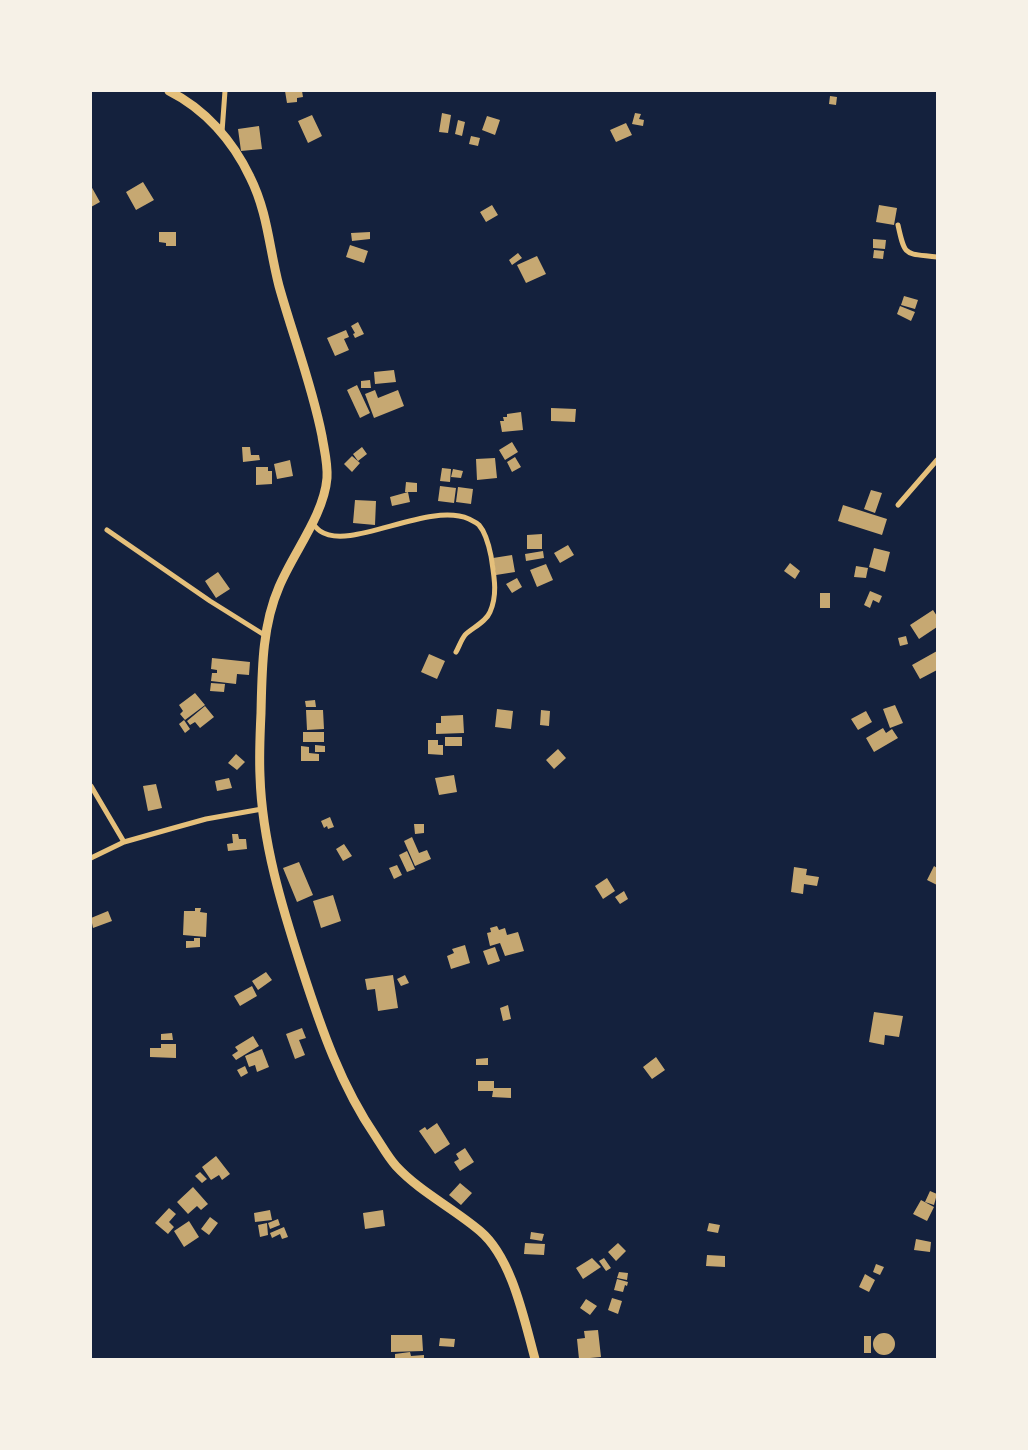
<!DOCTYPE html>
<html>
<head>
<meta charset="utf-8">
<style>
  body { margin:0 }
  #map { position:relative; width:1028px; height:1450px; overflow:hidden; background:#14213d; font-family:"Open Sans",sans-serif }
  canvas { display:block }
  .frame { position:absolute; inset:0; border:92px solid #f6f1e7; pointer-events:none }
</style>
</head>
<body>
<div id="map">
<canvas width="1028" height="1450"></canvas>
<div class="frame"></div>
</div>
<script>
const c = document.querySelector('canvas').getContext('2d');
c.lineJoin = 'round';
function fillPath(path, color) { c.fillStyle = color; c.fill(path, 'evenodd'); }
function trace(path, color, width, dash) { c.strokeStyle = color; c.lineWidth = width; c.lineCap = dash ? 'butt' : 'round'; c.setLineDash(dash || []); c.stroke(path); }
fillPath(new Path2D(`
  M285,91H302L303,97L297,98V102L287,103Z
  M830,96L837,97L836,105L829,104Z
  M442,113L451,115L448,133L439,132Z
  M635,113L641,114L639,119L644,120L643,126L632,124Z
  M312,115L322,136L308,143L298,121Z
  M487,116L500,120L495,135L482,130Z
  M458,120L465,122L462,136L455,134Z
  M626,123L632,135L616,142L610,130Z
  M259,126L262,149L241,151L238,129Z
  M471,136L480,138L478,146L469,144Z
  M143,182L154,200L136,210L126,192Z
  M91,186L100,202L91,207Z
  M492,205L498,215L486,222L480,212Z
  M879,205L897,208L894,225L876,222Z
  M159,232H176V246H166V243L159,242Z
  M370,232V239L352,241L351,233Z
  M873,239L886,240L885,249L873,248Z
  M350,245L368,251L364,263L346,257Z
  M874,250L884,251L883,259L873,258Z
  M518,253L522,258L512,265L509,260Z
  M537,256L546,274L526,283L517,265Z
  M904,296L918,300L915,309L901,305Z
  M900,306L915,312L911,321L897,314Z
  M358,322L364,334L355,338L353,334L355,333L351,326Z
  M346,330L349,337L344,339L349,350L335,356L327,338Z
  M394,370L396,382L375,384L374,372Z
  M370,380L371,388H361V381Z
  M357,385L370,413L360,418L347,390Z
  M375,390L378,398L398,390L404,406L374,418L365,394Z
  M551,408L576,409L575,422L551,421Z
  M521,412L523,430L502,432L500,421H504L503,417H507V414Z
  M512,442L518,452L505,460L499,450Z
  M242,447H250L251,455H259L260,460L243,462Z
  M362,447L367,454L358,461L353,454Z
  M352,456L360,463L352,472L344,464Z
  M515,457L521,467L512,472L507,462Z
  M495,458L497,478L477,480L476,459Z
  M290,460L293,476L277,479L274,464Z
  M256,467H268V471H272V484L256,485Z
  M442,468L451,469L450,482L440,481Z
  M453,469L463,471L461,478L451,477Z
  M406,482L417,483V492H405Z
  M440,486L456,488L454,503L438,501Z
  M458,487L473,489L471,504L456,502Z
  M871,490L882,493L875,513L864,509Z
  M408,492L410,502L392,506L390,497Z
  M355,500L376,501L375,525L353,523Z
  M843,505L887,519L882,535L838,521Z
  M542,534V549H527V535Z
  M568,545L574,555L560,563L554,553Z
  M874,548L890,552L885,572L869,567Z
  M543,551L544,558L526,561L525,554Z
  M512,555L515,572L496,575L493,558Z
  M790,563L800,571L795,579L784,571Z
  M546,564L553,580L537,587L530,570Z
  M856,566L868,568L866,578L854,577Z
  M218,572L230,589L216,598L205,581Z
  M517,578L522,587L512,593L506,584Z
  M870,591L882,596L879,603L873,600L870,608L864,605Z
  M820,593H830V608H820Z
  M933,610L937,616V627L919,639L910,625Z
  M906,636L908,644L900,646L898,638Z
  M937,651V670L920,679L912,665Z
  M429,654L445,661L437,679L421,672Z
  M212,658L250,662L249,675L237,674L236,684L211,681L212,673H217V670L211,669Z
  M211,683L225,684L224,692L210,691Z
  M195,693L205,705L185,720L180,714L183,711L179,705Z
  M315,700L316,707H306L305,701Z
  M895,705L903,723L890,728L883,709Z
  M205,706L214,717L200,728L195,722L190,725L187,721Z
  M497,709L513,711L511,729L495,727Z
  M306,710H323L324,729L307,730Z
  M541,710L550,711L549,726L540,725Z
  M866,711L872,722L858,730L851,719Z
  M463,715L464,733L436,734V723H441V716Z
  M184,720L190,729L185,733L179,724Z
  M883,728L886,733L892,729L898,738L874,752L866,738Z
  M303,732H324V742H303Z
  M445,737H462V746H445Z
  M428,740H438V745H443V755L428,754Z
  M315,745L325,746V752H315Z
  M301,746L309,747V753L319,754V761H301Z
  M558,749L566,758L554,769L546,760Z
  M236,754L245,762L237,770L228,763Z
  M454,775L457,792L439,795L435,778Z
  M229,778L232,788L217,791L215,781Z
  M156,784L162,808L148,811L143,786Z
  M330,817L334,827L328,829L327,826L324,828L321,821Z
  M414,824H424V833L415,834Z
  M232,834H238L239,839H246L247,849L228,851L227,844L233,843Z
  M412,837L419,853L427,850L431,859L415,866L404,841Z
  M344,844L352,856L343,861L336,849Z
  M407,851L415,869L407,872L399,855Z
  M299,862L313,895L297,902L283,868Z
  M397,865L402,875L394,879L389,868Z
  M934,866L937,868V885L927,880Z
  M794,867L807,869L806,875L819,877L817,886L804,884L803,894L791,892Z
  M607,878L615,891L603,899L595,886Z
  M624,891L628,899L620,904L615,897Z
  M333,895L341,921L321,928L313,901Z
  M195,908H201L200,912L207,913L206,937L183,935L184,911H195Z
  M108,911L112,921L93,928L91,918Z
  M497,926L499,930L505,928L507,935L518,932L524,951L505,956L500,943L490,946L487,933L491,932L490,928Z
  M194,938H200V947L186,948V941H194Z
  M465,945L470,963L451,969L447,956L454,953L452,949Z
  M495,947L500,961L488,965L483,951Z
  M266,972L272,980L258,990L252,981Z
  M393,975L398,1008L378,1011L375,989L367,990L365,979Z
  M405,975L409,983L401,986L397,979Z
  M252,986L257,996L240,1006L234,996Z
  M508,1005L511,1019L503,1021L500,1008Z
  M874,1012L903,1016L899,1037L885,1035L884,1045L869,1042Z
  M302,1028L306,1038L299,1040L305,1055L295,1059L286,1034Z
  M172,1033L173,1040H161V1034Z
  M253,1036L259,1046L236,1060L232,1055L238,1051L235,1047Z
  M161,1044H176V1058L150,1057V1048H161Z
  M262,1049L269,1067L257,1072L255,1065L249,1067L245,1056Z
  M656,1057L665,1070L652,1079L643,1067Z
  M488,1058V1065H476V1059Z
  M245,1066L248,1073L241,1077L237,1070Z
  M478,1081H494V1088H511V1098L492,1097L493,1091H478Z
  M437,1123L450,1144L435,1154L419,1131L425,1127L427,1130Z
  M465,1148L474,1162L460,1171L454,1162L459,1159L456,1154Z
  M216,1156L230,1174L222,1180L219,1175L211,1180L202,1167Z
  M200,1172L207,1179L202,1183L195,1176Z
  M460,1183L472,1193L461,1205L449,1195Z
  M193,1187L208,1204L201,1210L197,1206L188,1214L177,1202Z
  M930,1191L937,1194L934,1205L925,1202Z
  M921,1200L934,1207L927,1221L913,1214Z
  M169,1208L176,1214L169,1222L174,1227L168,1234L155,1223Z
  M270,1210L272,1220L255,1222L254,1213Z
  M383,1210L385,1226L365,1229L363,1213Z
  M210,1217L218,1223L209,1235L201,1229Z
  M278,1219L280,1225L270,1229L268,1223Z
  M189,1221L199,1237L184,1247L174,1231Z
  M267,1223L268,1235L260,1237L258,1225Z
  M709,1223L720,1225L718,1233L707,1231Z
  M284,1227L288,1237L282,1239L280,1234L272,1238L270,1233Z
  M531,1232L544,1234L542,1241L530,1239Z
  M916,1239L931,1242L930,1252L914,1250Z
  M525,1243L545,1244L544,1255L524,1254Z
  M618,1243L626,1251L616,1261L608,1252Z
  M707,1255L725,1256V1267L706,1266Z
  M592,1258L601,1267L583,1279L576,1268Z
  M604,1258L611,1268L606,1271L599,1261Z
  M876,1264L884,1267L880,1275L873,1272Z
  M619,1272L628,1273L627,1280L617,1278Z
  M865,1274L875,1280L869,1292L859,1287Z
  M617,1279L628,1282L627,1286L625,1285L623,1292L614,1290Z
  M612,1298L622,1301L618,1314L608,1310Z
  M586,1299L597,1306L590,1315L580,1308Z
  M598,1330L601,1357L579,1359L577,1339L585,1338L584,1331Z
  M873 1344a11 11 0 1 1 22 0a11 11 0 1 1-22 0Z
  M391,1335H422L423,1351L391,1352Z
  M864,1336H871V1353H864Z
  M440,1338L455,1339L454,1347L439,1346Z
  M410,1352L411,1356L424,1355V1359H395V1354Z`), '#c6a872');
trace(new Path2D(`
  M222,132L225,91
  M898,225C905,258 905,253 937,257
  M898,505L937,460
  M312,523C315,526 317,529 320,531C350,552 428,501 469,519C473,521 476,522 479,525C486,533 489,546 491,556C494,576 498,594 490,612C486,622 472,628 465,635C461,640 459,647 456,652
  M107,530L210,601L266,636
  M91,786L124,842
  M91,858L124,842L170,829L206,819L262,809`), '#e5c07b', 5);
trace(new Path2D(`
  M169,91C205,109 233,141 250,177C268,213 269,248 279,286C293,336 312,385 322,436C324,449 328,464 327,478C324,515 293,553 279,587C262,626 262,671 261,713C260,734 259,755 260,776C262,842 282,907 302,969C321,1028 341,1086 376,1137C382,1146 388,1157 396,1166C420,1192 453,1208 480,1231C512,1258 524,1319 535,1359`), '#e5c07b', 9);
</script>
</body>
</html>
